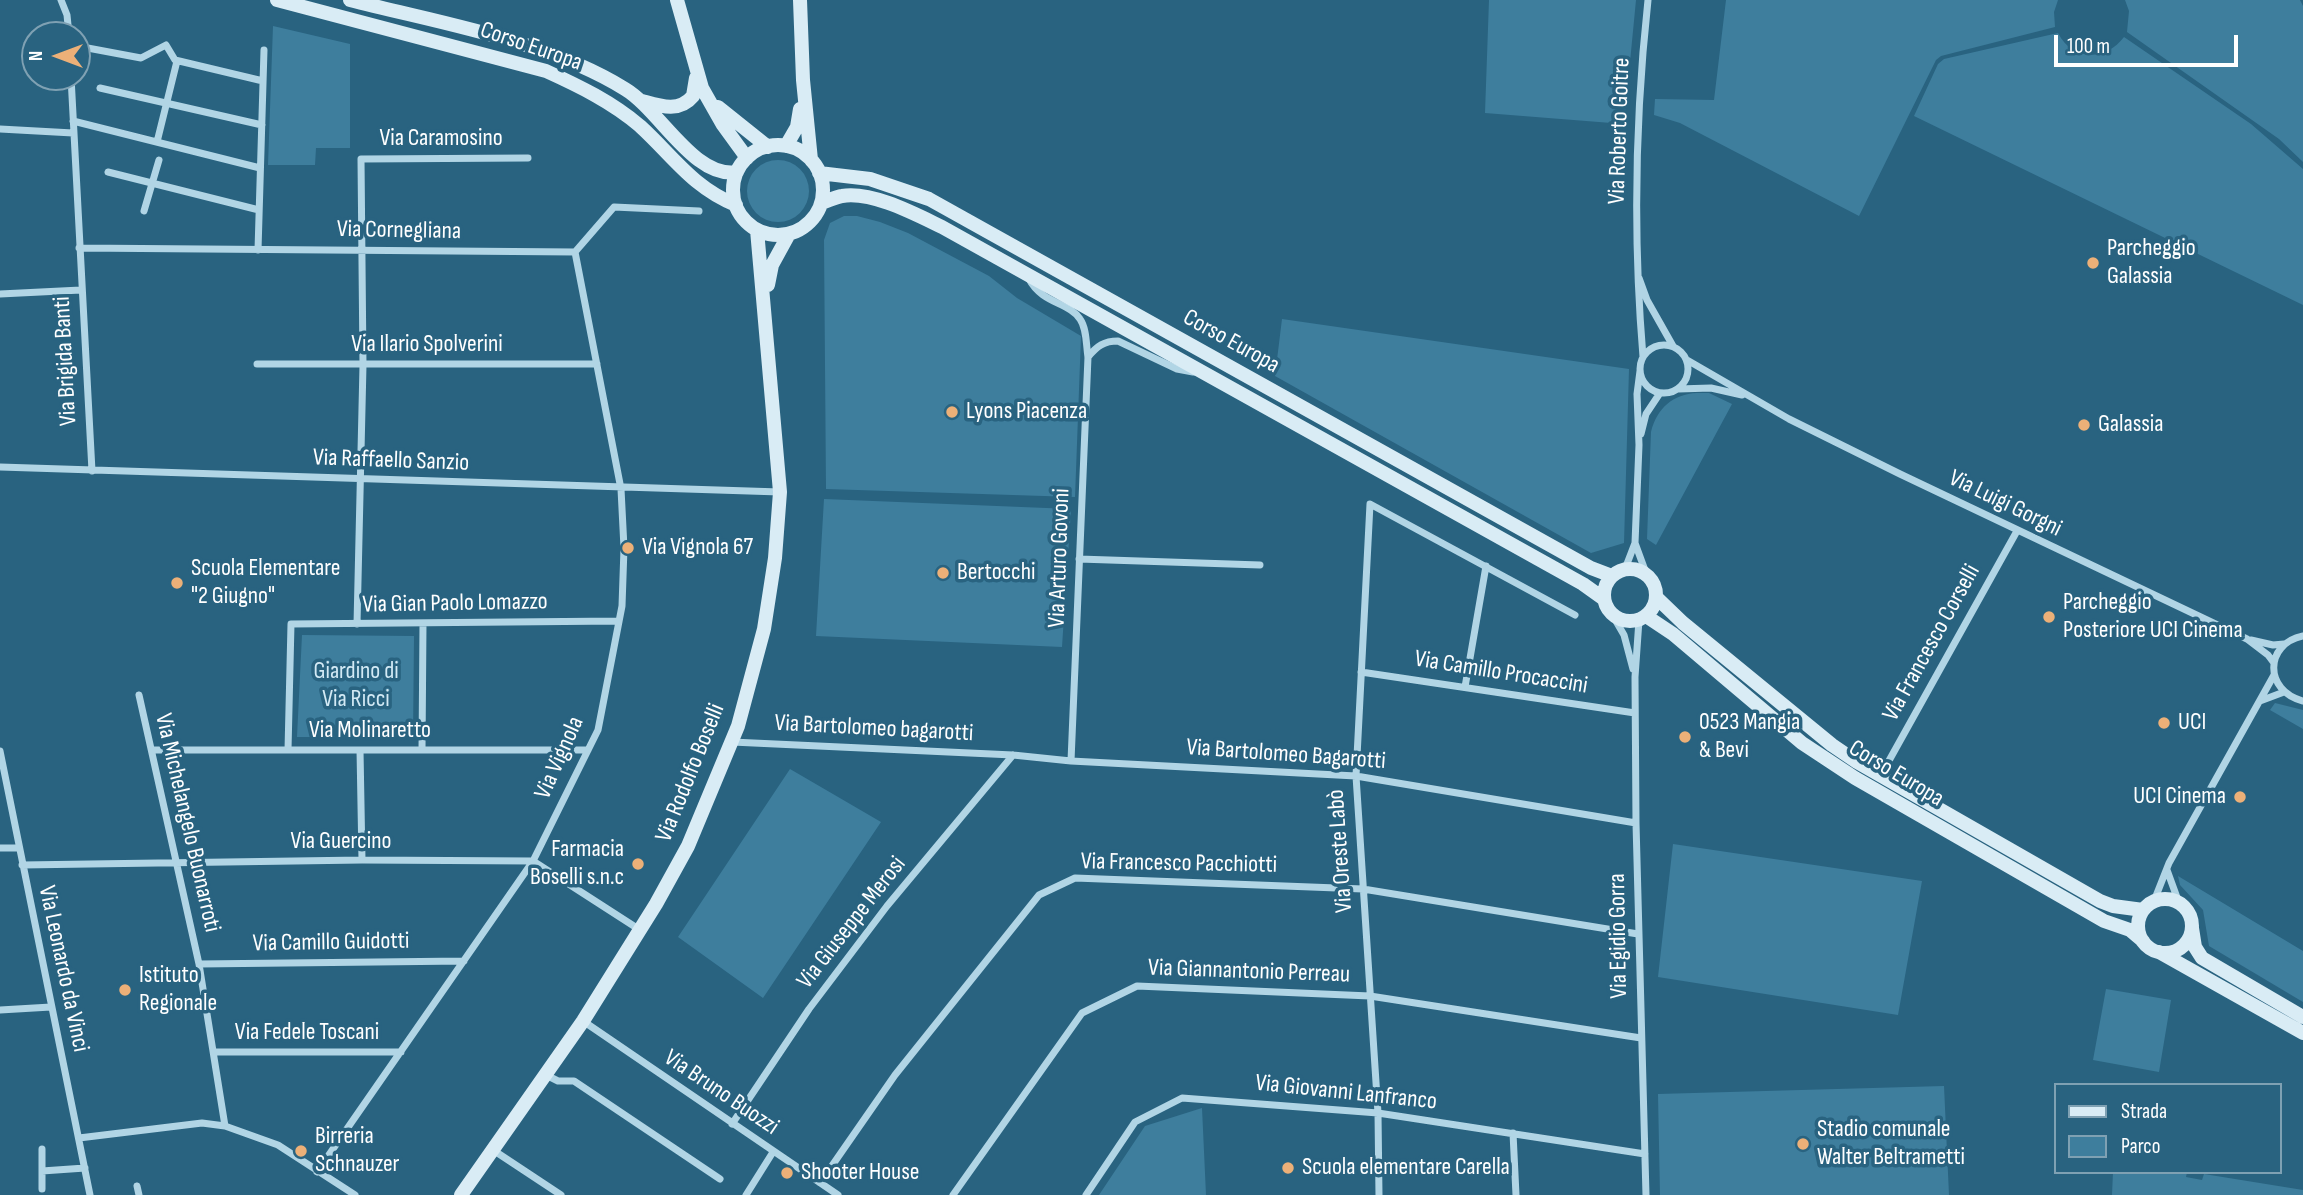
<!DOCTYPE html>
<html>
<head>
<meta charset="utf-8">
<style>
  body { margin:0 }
  #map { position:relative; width:2303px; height:1195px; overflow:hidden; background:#296380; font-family:"Sofia Sans Condensed",sans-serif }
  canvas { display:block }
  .legend { position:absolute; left:2054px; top:1083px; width:228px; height:91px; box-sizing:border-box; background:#296380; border:2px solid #7fa1b3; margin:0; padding:9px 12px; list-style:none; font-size:21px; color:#fff }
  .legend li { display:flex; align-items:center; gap:14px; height:35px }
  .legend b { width:35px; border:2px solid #7fa1b3 }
  .north { position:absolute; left:21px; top:21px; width:70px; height:70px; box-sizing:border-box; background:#296380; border:2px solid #7fa1b3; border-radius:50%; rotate:270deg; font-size:19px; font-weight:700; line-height:28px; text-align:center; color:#fff }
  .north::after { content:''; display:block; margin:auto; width:24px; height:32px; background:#ecb078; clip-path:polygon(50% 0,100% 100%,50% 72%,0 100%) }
  .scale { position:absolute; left:2054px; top:35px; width:184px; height:32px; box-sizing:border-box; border:4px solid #fff; border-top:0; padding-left:9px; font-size:21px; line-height:24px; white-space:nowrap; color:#fff; -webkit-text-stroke:5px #296380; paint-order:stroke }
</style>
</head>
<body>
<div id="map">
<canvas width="2303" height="1195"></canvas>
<ul class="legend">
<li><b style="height:9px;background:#d9ecf5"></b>Strada</li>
<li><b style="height:19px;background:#3e7e9d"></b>Parco</li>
</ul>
<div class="north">N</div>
<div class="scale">100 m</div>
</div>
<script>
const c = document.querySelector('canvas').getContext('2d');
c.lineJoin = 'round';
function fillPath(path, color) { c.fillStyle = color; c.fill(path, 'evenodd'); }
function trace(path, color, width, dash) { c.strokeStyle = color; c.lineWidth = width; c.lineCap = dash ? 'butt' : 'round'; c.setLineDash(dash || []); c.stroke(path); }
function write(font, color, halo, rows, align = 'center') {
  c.font = font + ' "Sofia Sans Condensed",sans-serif'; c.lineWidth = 7; c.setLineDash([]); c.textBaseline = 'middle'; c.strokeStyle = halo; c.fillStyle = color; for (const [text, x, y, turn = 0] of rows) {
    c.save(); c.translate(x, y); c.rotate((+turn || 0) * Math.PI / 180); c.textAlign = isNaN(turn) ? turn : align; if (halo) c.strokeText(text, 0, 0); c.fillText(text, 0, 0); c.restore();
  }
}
fillPath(new Path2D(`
  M1489,0H1636L1624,124L1485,113Z
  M1726,0H2058L2054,12L2055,27L1941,56L1936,60L1859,216L1680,123L1654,115L1655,99L1714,100Z
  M2125,0H2300L2303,6V162L2279,139L2127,32L2129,11Z
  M273,26L350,44V148H316L315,165H268Z
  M2058,33C2073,62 2106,61 2124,37L2251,124L2303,169V305L1914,116L1938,64L1944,59Z
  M747 191a31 31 0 1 1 62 0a31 31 0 1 1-62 0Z
  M844,216H857L880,222L908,233L989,276L1017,298L1081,336L1075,497L826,489L824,240L830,223Z
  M1282,319L1629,369L1624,543L1591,553L1275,376Z
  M1697,393H1709L1732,404L1656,545L1647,539L1651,432C1657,408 1673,394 1697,393Z
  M824,499L1071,509L1062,647L816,636Z
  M302,635L414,636L413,737H297Z
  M2275,703L2303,710V729L2270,710Z
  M790,769L881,822L763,998L678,937Z
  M1673,844L1922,881L1898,1015L1658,977Z
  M2178,876L2303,951V1002L2209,946L2203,910L2180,885Z
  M2106,989L2171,1000L2159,1072L2093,1060Z
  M1944,1086L1949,1195H1660L1658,1094Z
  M1202,1108L1206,1195H1099L1145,1126Z
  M2113,1172H2187L2186,1177L2202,1180L2204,1174L2303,1190V1195H2112Z`), '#3e7e9d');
trace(new Path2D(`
  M61,0L67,15L69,35
  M77,46L141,58L166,45L175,60L263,81
  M71,77L92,471
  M100,88L262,125
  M73,121L260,168
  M0,129L73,133
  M157,142L177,61
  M108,172L259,210
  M144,211L159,160
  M79,248L575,252L614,207L699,211
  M258,250L264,50
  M1639,278L1647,300L1673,346
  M1029,279C1042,304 1069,302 1080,319C1087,329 1086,345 1088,357L1071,761
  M0,294L81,290
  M1640 369a24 24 0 1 1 48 0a24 24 0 1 1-48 0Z
  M1088,357C1097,346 1104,341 1118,341L1177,369L1193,372
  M1643,357C1633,238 1635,119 1648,0
  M1687,360L1789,419L1900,474L2247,639L2268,655L2274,663
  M257,364H597
  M1678,389L1711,388L1742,395
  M1641,434L1646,414L1660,393
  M0,467L780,492
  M1635,543L1639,445L1637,394L1640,371
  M1079,559L1260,565
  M1625,569L1635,543L1646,573
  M1613,616L1624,635L1633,669
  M1639,620L1635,677L1636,823L1646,1195
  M357,624L363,365L361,159L528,158
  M2303,636C2264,644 2264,691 2303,701
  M2251,640L2273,645L2284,644
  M1361,672L1635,713
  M1465,687L1486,566
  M139,695L199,964L225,1126
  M2260,701L2284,692
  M732,742L1013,755L1071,761L1356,776L1636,823
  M152,750H588
  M288,750L291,624L619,621
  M360,750L362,860
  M422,750L423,624
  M0,751L90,1195
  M1881,775L2017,531
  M0,848H19
  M22,865L362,860L533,861L640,930
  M2167,870L2179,903
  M2154,901L2169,863L2274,675
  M199,964L464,961
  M0,1010L51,1007
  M583,1021L838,1195
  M214,1052H401
  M546,1075L558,1081H574L720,1179
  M732,1124L809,1009L887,906L1013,755
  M1513,1133L1516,1195
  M79,1138L202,1123L225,1126L278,1145L355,1195
  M42,1149V1189
  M493,1150L561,1195
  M42,1171L85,1168
  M317,1172L533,861L598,730L622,606L624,548L621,489L575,252
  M820,1183L895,1075L1039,895L1075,878L1363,889L1638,934
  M137,1186L139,1195
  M746,1195L773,1152
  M953,1195L1082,1013L1137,986L1370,996L1641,1038
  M1086,1195L1135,1122L1182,1098L1378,1113L1645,1154
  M1379,1195L1378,1113L1356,776L1370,504L1575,615`), '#b1d5e5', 7);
trace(new Path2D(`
  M277,0L546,71C579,86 612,102 640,126C673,156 692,187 736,205
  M350,0C439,23 546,40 625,89C660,110 694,179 737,172
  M677,0L702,88L723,125L747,158
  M800,0L803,80L811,160
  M642,101C660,106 679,113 693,96L696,78
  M718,107L768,147
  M733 190a45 45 0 1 1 90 0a45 45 0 1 1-90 0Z
  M786,146L797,127L800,109
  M819,173L870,179L929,199L1591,568L1612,576
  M821,203C828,201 835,197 842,196C872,191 915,214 942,227L1583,584L1604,599
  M768,285L772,265L789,234
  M1604 595a26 26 0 1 1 52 0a26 26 0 1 1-52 0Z
  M1657,598L1683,623L1832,745L1857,762L2100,901L2113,906L2143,910
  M1646,616L1673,634L1802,743L1855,778L2104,921L2130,930L2143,941
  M2138 926a27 27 0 1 1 54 0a27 27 0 1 1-54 0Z
  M2192,928L2195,947L2202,958L2303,1017
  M2159,952L2303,1033
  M461,1195L583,1021L656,904L688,846L738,726L764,629L775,558L780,492L757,230`), '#d9ecf5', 14);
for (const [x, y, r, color] of [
  [2093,263,7,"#ecb078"],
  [952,412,7,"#ecb078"],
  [2084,425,7,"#ecb078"],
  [628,548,7,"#ecb078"],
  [943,573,7,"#ecb078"],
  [177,583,7,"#ecb078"],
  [2049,617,7,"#ecb078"],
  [2164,723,7,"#ecb078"],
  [1685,737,7,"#ecb078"],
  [2240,797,7,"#ecb078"],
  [638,864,7,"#ecb078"],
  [125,990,7,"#ecb078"],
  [1803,1144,7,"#ecb078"],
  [301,1151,7,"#ecb078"],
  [1288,1168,7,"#ecb078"],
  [787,1173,7,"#ecb078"]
]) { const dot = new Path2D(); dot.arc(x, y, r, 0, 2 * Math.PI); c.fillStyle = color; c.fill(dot); trace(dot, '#296380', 2.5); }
write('24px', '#fff', '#296380', [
  ["Corso Europa",531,47,19],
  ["Via Roberto Goitre",1620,131,-88],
  ["Via Caramosino",441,139],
  ["Via Cornegliana",399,231,1],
  ["Corso Europa",1231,342,29],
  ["Via Ilario Spolverini",427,345],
  ["Via Brigida Banti",66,361,-93],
  ["Via Raffaello Sanzio",391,461,2],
  ["Via Luigi Gorgni",2005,504,26],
  ["Via Arturo Govoni",1060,558,-88],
  ["Via Gian Paolo Lomazzo",455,604,-1],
  ["Via Francesco Corselli",1932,643,-61],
  ["Via Camillo Procaccini",1501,673,9],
  ["Via Bartolomeo bagarotti",874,729,3],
  ["Via Molinaretto",370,731],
  ["Via Bartolomeo Bagarotti",1286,755,4],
  ["Via Vignola",560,758,-66],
  ["Via Rodolfo Boselli",691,773,-68],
  ["Corso Europa",1896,774,31],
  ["Via Michelangelo Buonarroti",187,823,77],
  ["Via Guercino",341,842],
  ["Via Oreste Labò",1341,851,-94],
  ["Via Francesco Pacchiotti",1179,864,1],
  ["Via Giuseppe Merosi",852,923,-52],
  ["Via Egidio Gorra",1619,936,-91],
  ["Via Camillo Guidotti",331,943,-1],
  ["Via Leonardo da Vinci",63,969,78],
  ["Via Giannantonio Perreau",1249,972,2],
  ["Via Fedele Toscani",307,1033],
  ["Via Bruno Buozzi",721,1093,34],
  ["Via Giovanni Lanfranco",1346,1093,6]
]);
write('24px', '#fff', '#296380', [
  ["Parcheggio",2107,249],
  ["Galassia",2107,277],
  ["Lyons Piacenza",966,412],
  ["Galassia",2098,425],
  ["Via Vignola 67",642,548],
  ["Scuola Elementare",191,569],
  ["\"2 Giugno\"",191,597],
  ["Bertocchi",957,573],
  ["Parcheggio",2063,603],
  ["Posteriore UCI Cinema",2063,631],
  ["0523 Mangia",1699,723],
  ["& Bevi",1699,751],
  ["UCI",2178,723],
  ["UCI Cinema",2226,797,"right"],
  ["Farmacia",624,850,"right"],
  ["Boselli s.n.c",624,878,"right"],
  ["Istituto",139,976],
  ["Regionale",139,1004],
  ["Stadio comunale",1817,1130],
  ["Walter Beltrametti",1817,1158],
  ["Birreria",315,1137],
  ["Schnauzer",315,1165],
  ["Scuola elementare Carella",1302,1168],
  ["Shooter House",801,1173]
], 'left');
write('24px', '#d3eaf5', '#296380', [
  ["Giardino di",356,672],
  ["Via Ricci",356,700]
]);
</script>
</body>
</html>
